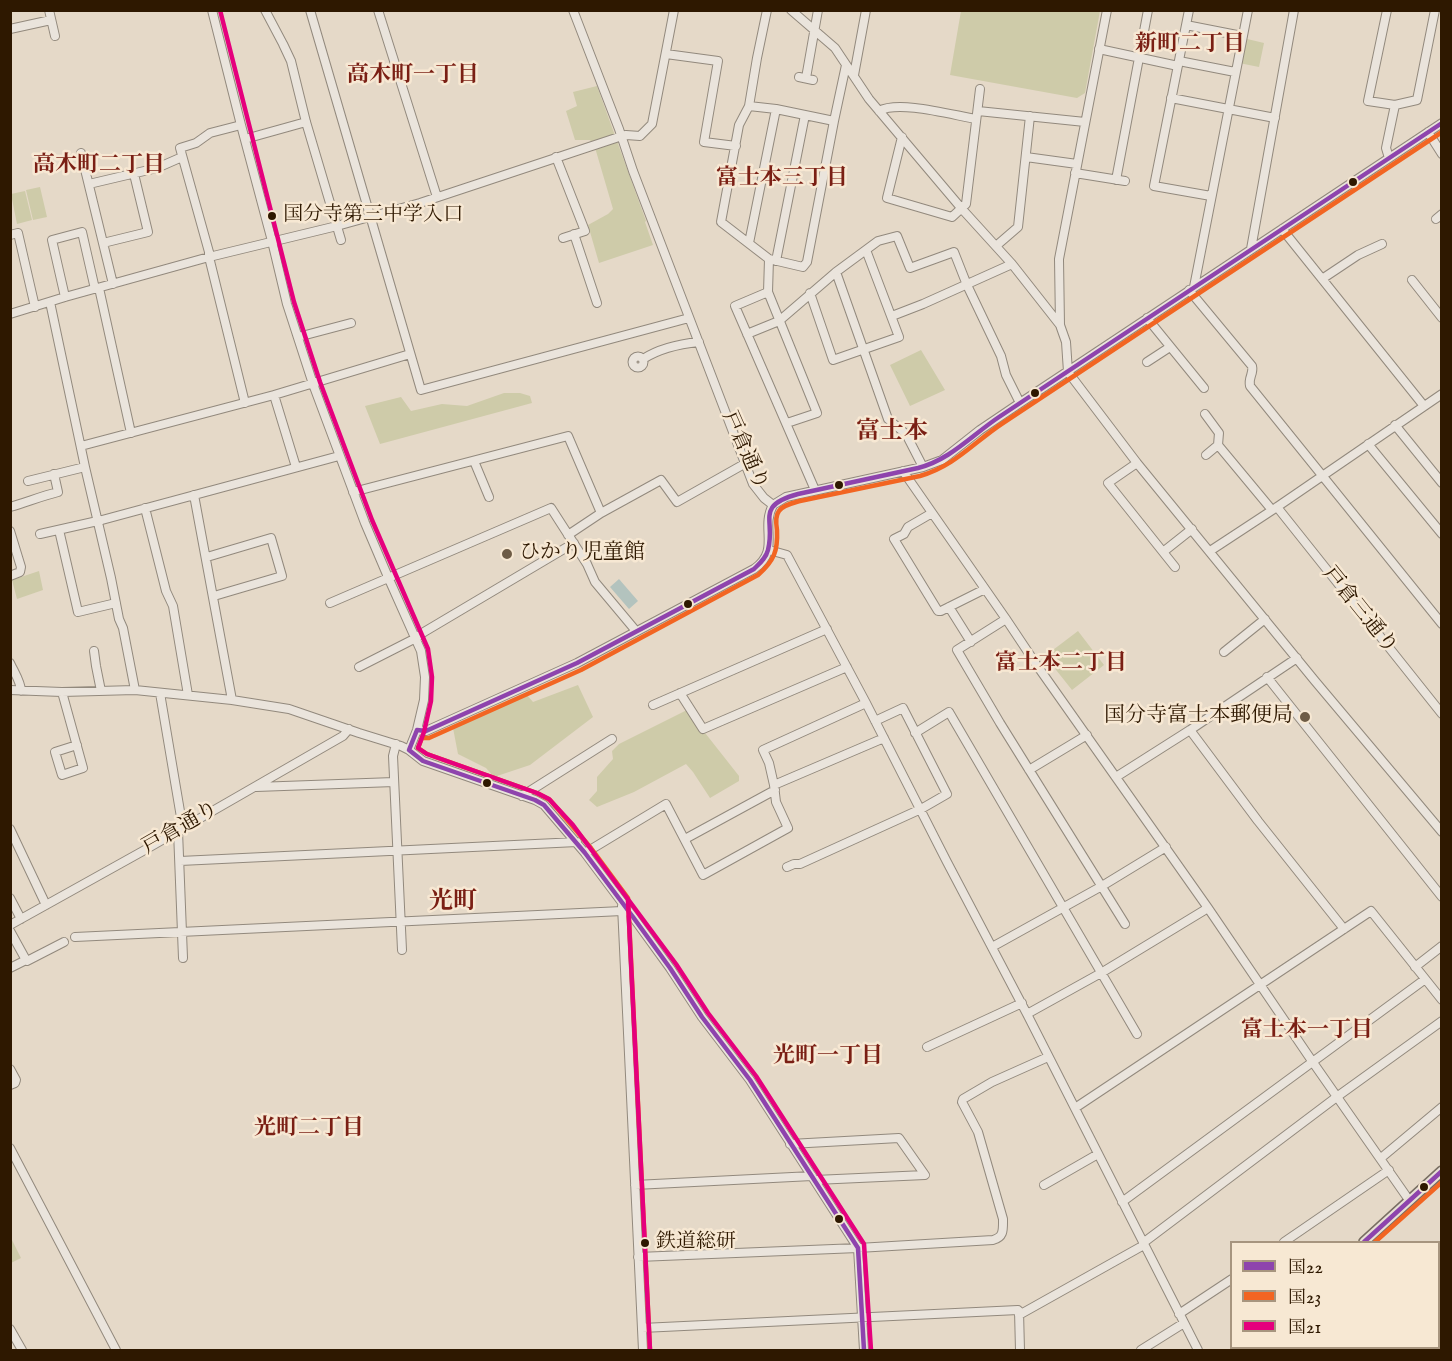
<!DOCTYPE html>
<html>
<head>
<meta charset="utf-8">
<style>
  body { margin:0 }
  #map { position:relative; width:1452px; height:1361px; overflow:hidden; background:#e5d9c8; font-family:"IM FELL English","Noto Serif JP",serif }
  canvas { display:block }
  .frame { position:absolute; inset:0; border:12px solid #2e1800; pointer-events:none }
  .legend { position:absolute; left:1230px; top:1241px; width:210px; height:108px; box-sizing:border-box; background:#f7e8d3; border:2px solid #a7957f; margin:0; padding:8px 10px; list-style:none; font-size:18px; color:#2e1800 }
  .legend li { display:flex; align-items:center; gap:12px; height:30px }
  .legend b { width:30px; border:2px solid #a7957f }
</style>
</head>
<body>
<div id="map">
<canvas width="1452" height="1361"></canvas>
<div class="frame"></div>
<ul class="legend">
<li><b style="height:8px;background:#8e44ad"></b>国22</li>
<li><b style="height:8px;background:#f26522"></b>国23</li>
<li><b style="height:8px;background:#e5007d"></b>国21</li>
</ul>
</div>
<script>
const c = document.querySelector('canvas').getContext('2d');
c.lineJoin = 'round';
function fillPath(path, color) { c.fillStyle = color; c.fill(path, 'evenodd'); }
function trace(path, color, width, dash) { c.strokeStyle = color; c.lineWidth = width; c.lineCap = dash ? 'butt' : 'round'; c.setLineDash(dash || []); c.stroke(path); }
function write(font, color, halo, rows, align = 'center') {
  c.font = font + ' "IM FELL English","Noto Serif JP",serif'; c.lineWidth = 5; c.setLineDash([]); c.textBaseline = 'middle'; c.strokeStyle = halo; c.fillStyle = color; for (const [text, x, y, turn = 0] of rows) {
    c.save(); c.translate(x, y); c.rotate((+turn || 0) * Math.PI / 180); c.textAlign = isNaN(turn) ? turn : align; if (halo) c.strokeText(text, 0, 0); c.fillText(text, 0, 0); c.restore();
  }
}
fillPath(new Path2D(`
  M961,11H1100L1085,93L1077,98L950,75Z
  M1243,38L1264,43L1259,67L1239,63Z
  M597,86L646,221L645,222L653,245L599,263L588,225L608,214L613,209L596,151L590,140H575L566,111L577,106L573,92Z
  M40,187L47,217L33,220L26,190Z
  M25,191L32,220L17,224L11,194Z
  M921,350L945,390L910,406L890,365Z
  M504,393H520L530,396L532,403L380,444L365,406L401,397L411,411L442,404L467,406Z
  M39,571L43,590L17,599L12,580Z
  M1078,631L1104,665L1072,690L1045,656Z
  M578,685L593,717L530,765L494,777L486,768L458,754L453,728L527,695L533,702Z
  M687,710L739,776V781L710,798L693,772L686,764L634,792L597,807L589,800L597,791V777L613,759L612,751L619,744Z
  M10,1236L21,1258L11,1263H10Z`), '#cecba9');
fillPath(new Path2D(`
  M619,579L638,601L629,609L610,587Z`), '#b3c3be');
const minor = new Path2D(`
  M49,10L55,36
  M212,10L241,125L272,241L287,304L313,384L365,523L388,577L421,651L425,677L424,700L417,730L409,750
  M265,10L283,44L291,61L306,122L341,240
  M310,10L421,390L689,318
  M378,10L437,197
  M573,10L619,129L633,171L753,484L764,498L773,505
  M767,10L757,58L749,106L739,125L721,222L769,259L803,267L807,262L834,121
  M791,10L835,48L869,99L962,209L1012,264L1060,325
  M1107,10L1059,259L1060,325L1066,342L1068,372L1137,463L1315,681L1442,832
  M1189,10L1154,186L1211,196
  M1387,10L1368,101L1395,105L1386,148L1389,158
  M1186,25L1242,36
  M10,29L51,20
  M1099,49L1178,66
  M666,54L718,61L704,142L736,146
  M1179,61L1235,72
  M854,75L866,10
  M799,77L813,80
  M806,78L818,10
  M1171,98L1275,118
  M1395,105L1417,100L1435,10
  M749,106L776,109L834,121L846,65
  M879,111C899,100 952,115 976,119
  M978,111L1085,122
  M241,125L210,133L196,143L180,148L209,252V257L245,403
  M1428,132L1442,154
  M902,137L887,198L952,217L966,204L980,89
  M245,139L306,122
  M81,153L113,284
  M556,157L585,231L563,238
  M1026,157L1077,164
  M1075,173L1125,181
  M1116,180L1148,10
  M89,184L157,168L182,157
  M1436,219L1442,214
  M1282,229L1424,406
  M574,234L597,303
  M10,235L18,233L35,307
  M103,243L148,232L134,174
  M749,243L776,109
  M996,246L1018,227L1030,116
  M1251,249L1294,10
  M769,259L768,292L817,413L787,423
  M776,261L805,115
  M836,272L888,419L906,434L923,467
  M1322,279L1358,255L1382,244
  M1412,280L1442,318
  M1194,287L1248,10
  M99,288L131,433
  M1189,290L1252,366C1254,374 1248,377 1250,386L1442,624
  M768,292L735,306L815,490
  M810,293L833,360L899,337L866,250
  M65,297L52,240L82,232L95,289
  M50,302L85,467L111,578L119,619L123,628L135,690
  M10,314L65,297L209,257L337,226L420,203L622,136L626,135L640,136L652,124L674,10
  M892,316L923,304L1012,264
  M1147,318L1204,388
  M747,334L779,321L836,272L878,241L897,236L910,268L954,252L967,285L1001,356L1006,375L1020,403
  M298,337L351,323
  M632.5 362a5.5 5.5 0 1 1 11 0a5.5 5.5 0 1 1-11 0Z
  M643,359C660,348 679,344 699,342
  M1147,362L1170,347
  M274,395L296,467
  M1205,414L1219,433L1218,445L1272,510
  M1395,425L1442,483
  M1368,444L1442,534
  M81,446L274,395L410,354
  M1206,455L1218,445
  M474,461L489,497
  M1137,463L1108,483L1175,567
  M903,471L1006,619L1036,664L1208,908L1312,1061L1409,1200
  M28,481L85,467
  M353,492L568,436L601,513
  M194,495L232,700
  M773,505L786,497L923,467L942,460L980,430L1020,403L1442,123
  M10,507C27,502 42,496 58,492L54,474
  M1277,507L1442,714
  M145,508L166,591L173,606L188,695
  M932,513L908,527L904,534L894,539L938,611H941L985,589
  M59,530L78,612L116,603
  M10,531L21,567L20,572L10,576
  M40,534L102,520L339,456
  M568,535L601,513L661,480L677,502L746,463
  M769,550L787,555L866,703L947,862L1027,1014L1198,1350
  M1210,551L1277,507L1442,394
  M1163,552L1192,529
  M207,557L271,538L282,576L214,596
  M330,603L551,508L587,564L595,582L636,631
  M949,607L971,642
  M1006,619L957,650L1000,723L1125,924
  M94,651L96,666L101,691
  M1224,652L1265,619
  M10,663C14,672 21,682 21,691
  M359,667L416,638L424,632L574,543
  M1267,677L1442,897
  M10,690L62,692L135,690L232,700L289,709L359,733L401,746L409,750L423,761L535,800L544,805L585,853L633,917L670,968L702,1017L750,1080L858,1248L864,1350
  M62,692L83,768L62,775L55,752L77,745
  M160,693L183,829
  M680,693L703,729L847,667
  M653,705L827,629
  M417,730L426,731L577,663L754,569C781,550 760,529 773,505
  M1190,730L1258,821L1344,929
  M915,733L949,712L1137,1034
  M396,744L393,756L402,950
  M1029,770L1087,735
  M1116,777L1190,730L1297,658
  M774,785L884,738
  M256,787L394,782
  M522,796L612,739
  M10,829L46,905
  M178,831L183,958
  M685,839L775,790
  M585,853L666,804L703,875L788,828L776,802L774,785L769,763L763,750L866,703
  M180,861L577,842
  M787,867L794,864H800L921,809L947,794L903,708L875,721
  M10,898L21,919
  M622,906L643,1350
  M10,925L143,851L343,736L349,729
  M10,931L26,960L10,968
  M75,937L622,911
  M992,947L1102,886L1166,847
  M26,960L27,961L64,942
  M1415,967L1442,946
  M1027,1014L1101,973L1208,908
  M927,1047L1022,1003
  M10,1069L16,1080L15,1083L10,1085
  M1075,1108L1371,911L1442,1000
  M790,1144L899,1138L925,1175L815,1180
  M10,1148L116,1350
  M1381,1158L1442,1107
  M635,1185L812,1176
  M1044,1185L1098,1154
  M1122,1202L1424,980
  M1284,1242L1389,1170
  M1143,1243L1338,1096L1442,1021
  M638,1257L858,1248L993,1240C1004,1237 1003,1230 1003,1219L978,1132L962,1102L963,1099L992,1082L1048,1057
  M1438,1272L1442,1269
  M1179,1314L1232,1279
  M1019,1315L1144,1245
  M642,1328L1018,1310L1019,1311L1020,1350
  M10,1329L22,1350
  M1438,1333L1442,1330
  M1333,1348L1335,1350
  M1141,1350L1184,1323
  M1357,1350L1360,1348
  M1422,1350L1424,1348`);
const major = new Path2D(`
  M1364,1242L1442,1171
  M1248,1350L1251,1348`);
trace(minor, '#92897d', 10);
trace(major, '#786e62', 12);
trace(minor, '#eae4dc', 8);
trace(major, '#e7dfd5', 9);
trace(new Path2D(`
  M1364,1242L1442,1171
  M864,1350L858,1248L750,1080L702,1017L670,968L633,917L585,853L544,805L535,800L423,761L409,750L417,730L426,731L577,663L754,569C760,563 766,558 768,550C776,520 754,506 798,494L918,468C950,460 972,435 999,417L1442,123`), '#8e44ad', 4.5);
trace(new Path2D(`
  M1375,1242L1442,1182
  M650,1350L628,898L591,848L550,800L537,793L427,754L418,748L422,738H429L581,670L758,575C774,561 778,551 777,530C776,524 775,516 779,511C783,505 793,503 800,501L920,476C955,466 974,442 1003,423L1442,132`), '#f26522', 4.5);
trace(new Path2D(`
  M220,10L294,302L320,382L372,520L428,649L432,677L431,701L424,732L418,748L427,754L537,793L549,799L573,825L676,964L708,1013L756,1076L864,1244L871,1350
  M628,901L650,1350`), '#e5007d', 4.5);
for (const [x, y, r, color] of [
  [1353,182,5,"#2e1800"],
  [272,216,5,"#2e1800"],
  [1035,393,5,"#2e1800"],
  [839,485,5,"#2e1800"],
  [507,554,6,"#6e5c46"],
  [688,604,5,"#2e1800"],
  [1305,717,6,"#6e5c46"],
  [487,783,5,"#2e1800"],
  [1424,1187,5,"#2e1800"],
  [839,1219,5,"#2e1800"],
  [645,1243,5,"#2e1800"]
]) { const dot = new Path2D(); dot.arc(x, y, r, 0, 2 * Math.PI); c.fillStyle = color; c.fill(dot); trace(dot, '#f7e8d3', 2); }
write('20px', '#2e1800', '#f7e8d3', [
  ["国分寺第三中学入口",283,216],
  ["鉄道総研",656,1243]
], 'left');
write('21px', '#2e1800', '#f7e8d3', [
  ["戸倉通り",744,451,66],
  ["戸倉三通り",1359,611,51],
  ["戸倉通り",181,829,-30]
]);
write('21px', '#2e1800', '#f7e8d3', [
  ["ひかり児童館",519,554],
  ["国分寺富士本郵便局",1293,717,"right"]
], 'left');
write('bold 22px', '#7a1f14', '#f7e8d3', [
  ["新町二丁目",1190,45],
  ["高木町一丁目",413,76],
  ["高木町二丁目",99,166],
  ["富士本三丁目",782,179],
  ["富士本二丁目",1061,664],
  ["富士本一丁目",1307,1031],
  ["光町一丁目",828,1057],
  ["光町二丁目",309,1129]
]);
write('bold 24px', '#7a1f14', '#f7e8d3', [
  ["富士本",892,433],
  ["光町",453,903]
]);
</script>
</body>
</html>
